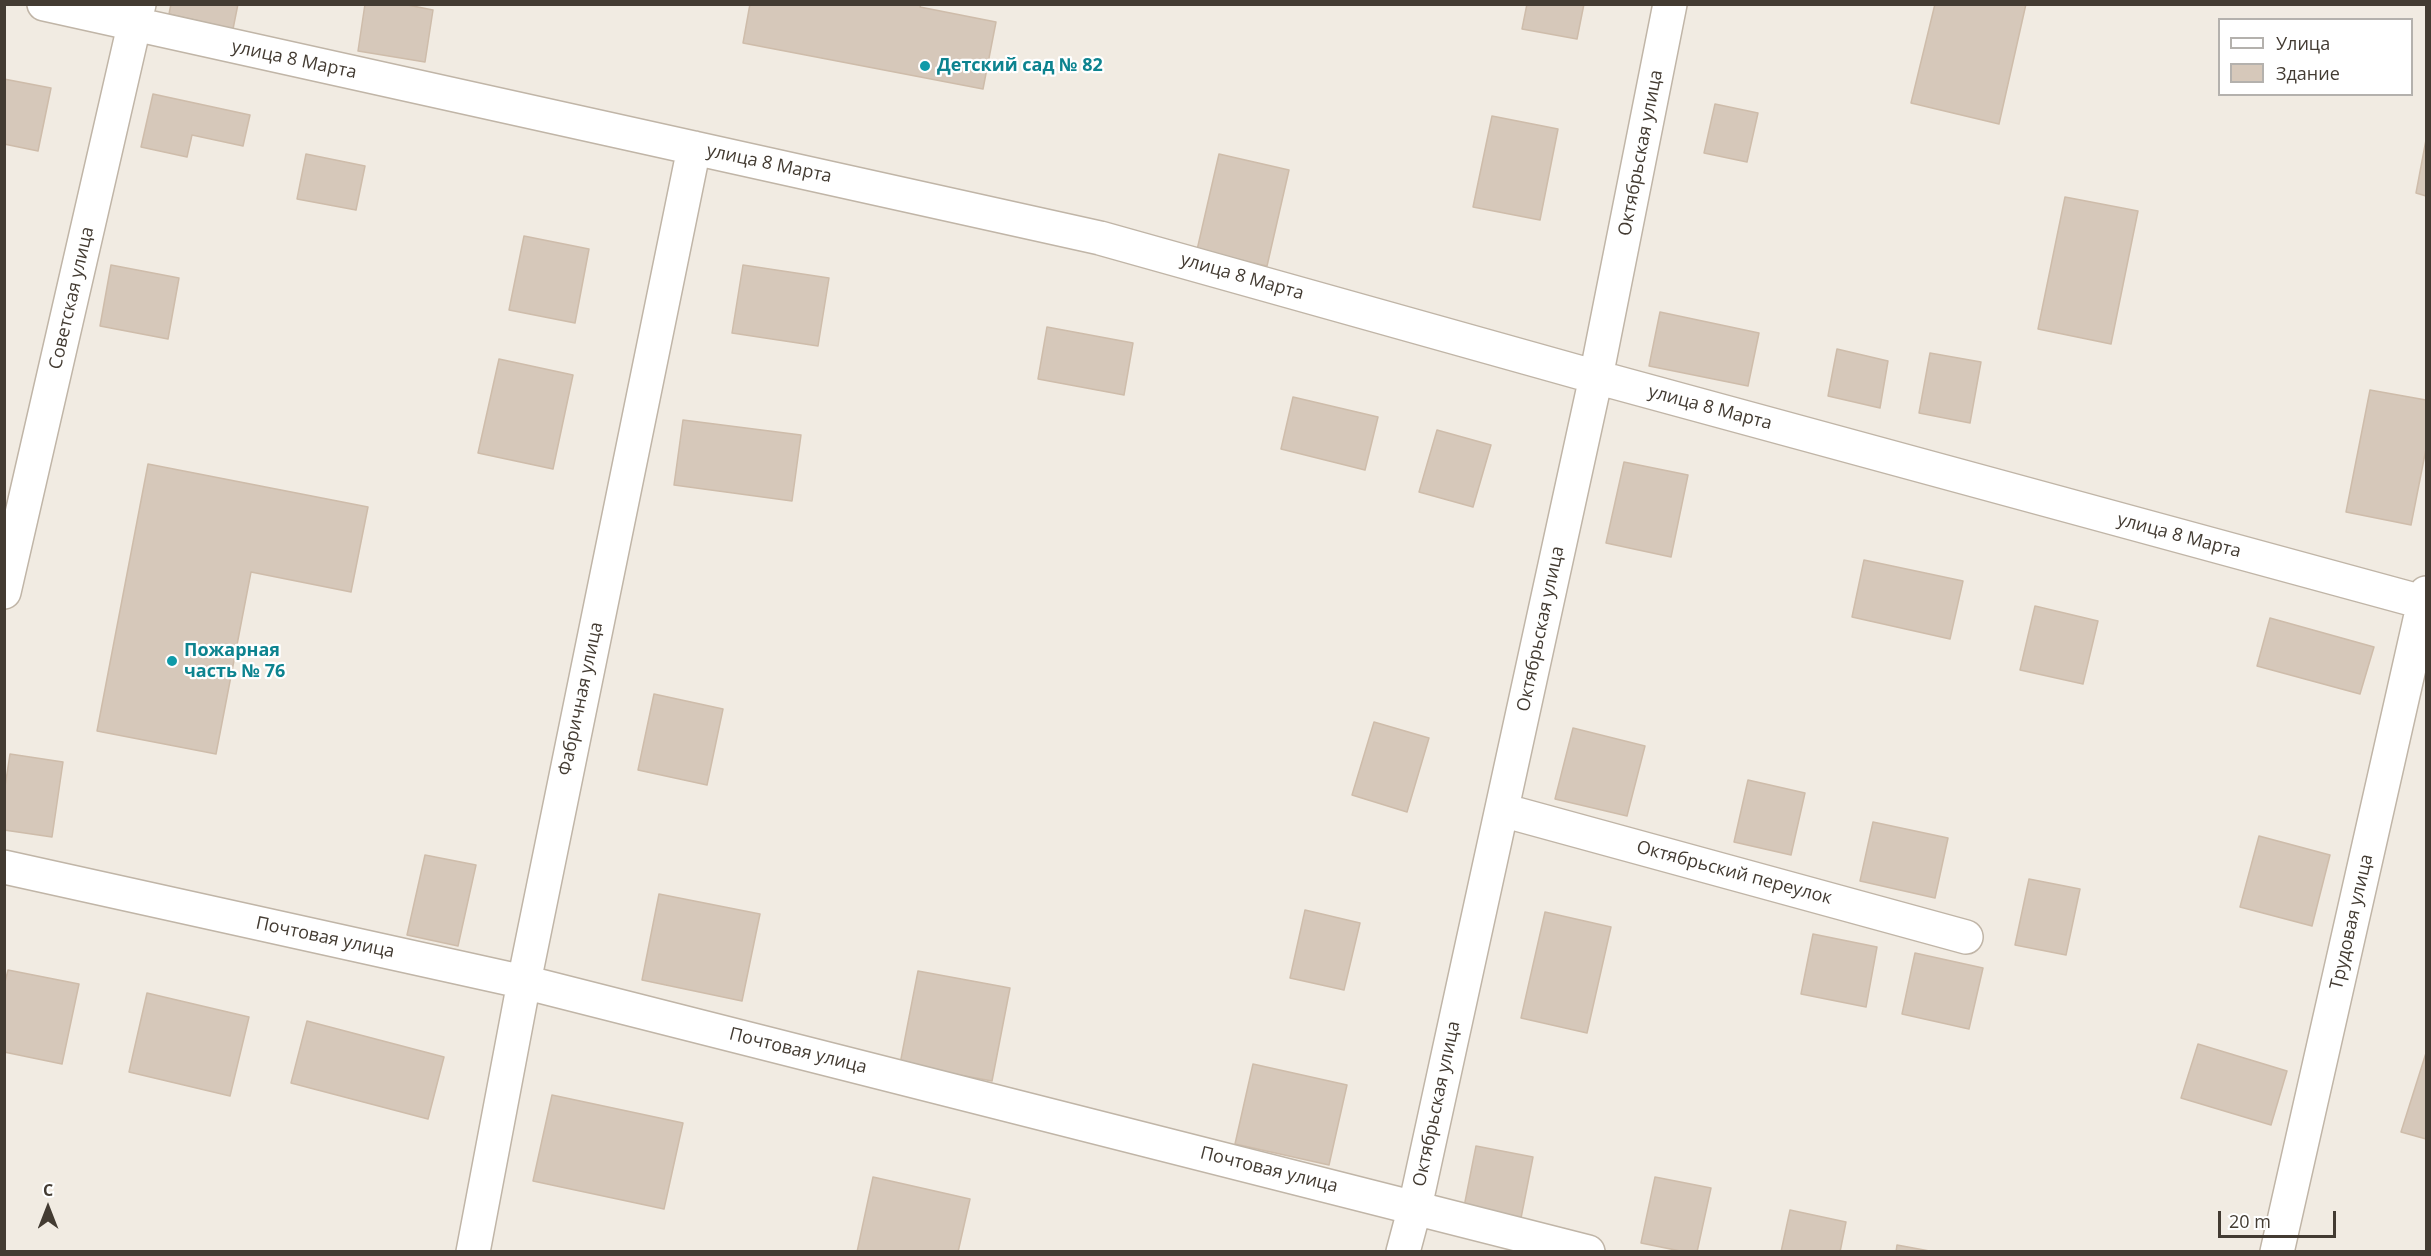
<!DOCTYPE html>
<html>
<head>
<meta charset="utf-8">
<style>
  body { margin:0 }
  #map { position:relative; width:2431px; height:1256px; overflow:hidden; background:#f1ebe2; font-family:"Open Sans",sans-serif }
  canvas { display:block }
  .frame { position:absolute; inset:0; border:6px solid #433b32; pointer-events:none }
  .legend { position:absolute; left:2218px; top:18px; width:195px; height:78px; box-sizing:border-box; background:#fff; border:2px solid #b4b1ad; margin:0; padding:8px 10px; list-style:none; font-size:18px; color:#433b32 }
  .legend li { display:flex; align-items:center; gap:12px; height:30px }
  .legend b { width:30px; border:2px solid #b4b1ad }
  .north { position:absolute; left:18px; top:1178px; width:60px; height:60px; -webkit-text-stroke:4px #fff; paint-order:stroke; rotate:0deg; font-size:16px; font-weight:700; line-height:24px; text-align:center; color:#433b32 }
  .north::after { content:''; display:block; margin:auto; width:21px; height:27px; background:#433b32; clip-path:polygon(50% 0,100% 100%,50% 72%,0 100%) }
  .scale { position:absolute; left:2218px; top:1211px; width:118px; height:27px; box-sizing:border-box; border:3px solid #433b32; border-top:0; padding-left:8px; font-size:18px; line-height:21px; white-space:nowrap; color:#433b32; -webkit-text-stroke:4px #fff; paint-order:stroke }
</style>
</head>
<body>
<div id="map">
<canvas width="2431" height="1256"></canvas>
<div class="frame"></div>
<ul class="legend">
<li><b style="height:8px;background:#fff"></b>Улица</li>
<li><b style="height:16px;background:#d6c8ba"></b>Здание</li>
</ul>
<div class="north">С</div>
<div class="scale">20 m</div>
</div>
<script>
const c = document.querySelector('canvas').getContext('2d');
c.lineJoin = 'round';
function fillPath(path, color) { c.fillStyle = color; c.fill(path, 'evenodd'); }
function trace(path, color, width, dash) { c.strokeStyle = color; c.lineWidth = width; c.lineCap = dash ? 'butt' : 'round'; c.setLineDash(dash || []); c.stroke(path); }
function write(font, color, halo, rows, align = 'center') {
  c.font = font + ' "Open Sans",sans-serif'; c.lineWidth = 4.5; c.setLineDash([]); c.textBaseline = 'middle'; c.strokeStyle = halo; c.fillStyle = color; for (const [text, x, y, turn = 0] of rows) {
    c.save(); c.translate(x, y); c.rotate((+turn || 0) * Math.PI / 180); c.textAlign = isNaN(turn) ? turn : align; if (halo) c.strokeText(text, 0, 0); c.fillText(text, 0, 0); c.restore();
  }
}
const building = new Path2D(`
  M171,4H238L233,29L169,14Z
  M365,4H403L433,10L425,62L358,51Z
  M750,4H921L920,7L996,22L983,89L743,43Z
  M1527,4H1584L1577,39L1522,29Z
  M1935,4H2026L1999,124L1911,103Z
  M4,79L51,88L38,151L4,144Z
  M153,94L250,115L243,146L192,135L187,157L141,147Z
  M1715,104L1758,113L1747,162L1704,153Z
  M1492,116L1558,129L1540,220L1473,207Z
  M2426,140V196L2416,193Z
  M306,154L365,166L356,210L297,199Z
  M1219,154L1289,170L1267,266L1197,250Z
  M2065,197L2138,211L2111,344L2038,329Z
  M524,236L589,249L575,323L509,310Z
  M111,265L179,278L168,339L100,326Z
  M743,265L829,278L818,346L732,333Z
  M1660,312L1759,333L1748,386L1649,366Z
  M1047,327L1133,343L1124,395L1038,379Z
  M1837,349L1888,361L1880,408L1828,396Z
  M1930,353L1981,362L1970,423L1919,413Z
  M499,359L573,375L553,469L478,453Z
  M2370,390L2426,400V449L2411,525L2346,512Z
  M1293,397L1378,417L1365,470L1281,449Z
  M683,420L801,435L792,501L674,485Z
  M1437,430L1491,445L1473,507L1419,492Z
  M1624,462L1688,475L1671,557L1606,543Z
  M148,464L368,507L351,592L251,572L216,754L97,731Z
  M1864,560L1963,581L1950,639L1852,617Z
  M2035,606L2098,621L2083,684L2020,670Z
  M2270,618L2374,647L2360,694L2257,666Z
  M654,694L723,709L707,785L638,770Z
  M1374,722L1429,738L1407,812L1352,795Z
  M1573,728L1645,746L1627,816L1555,799Z
  M10,754L63,762L52,837L4,830V793Z
  M1748,780L1805,793L1791,855L1734,842Z
  M1873,822L1948,838L1935,898L1860,881Z
  M2259,836L2330,855L2312,926L2240,907Z
  M425,855L476,865L458,946L407,935Z
  M2029,879L2080,889L2066,955L2015,945Z
  M659,894L760,914L742,1001L642,980Z
  M1305,910L1360,923L1344,990L1290,978Z
  M1545,912L1611,927L1587,1033L1521,1018Z
  M1813,934L1877,947L1866,1007L1801,994Z
  M1915,953L1983,968L1969,1029L1902,1014Z
  M8,970L79,984L62,1064L4,1052V986Z
  M918,971L1010,988L992,1081L900,1064Z
  M147,993L249,1017L230,1096L129,1072Z
  M307,1021L444,1057L428,1119L291,1083Z
  M2198,1044L2287,1071L2271,1125L2181,1098Z
  M2426,1053V1139L2401,1132Z
  M1253,1064L1347,1085L1329,1165L1235,1144Z
  M552,1095L683,1123L664,1209L533,1181Z
  M1476,1146L1533,1157L1520,1223L1463,1212Z
  M873,1177L970,1199L958,1252H857Z
  M1655,1177L1711,1188L1697,1252H1685L1641,1243Z
  M1790,1210L1846,1222L1840,1252H1781Z
  M1897,1245L1935,1252H1896Z`);
fillPath(building, '#d6c8ba');
trace(building, '#cebcaa', 1.5);
const street = new Path2D(`
  M44,4L1100,238L1596,377L2426,603
  M4,592L139,4
  M1502,810L1966,937
  M4,867L524,982L1588,1252
  M473,1252L524,982L694,148
  M1403,1252L1415,1207L1596,377L1670,4
  M2277,1252L2426,593`);
trace(street, '#c0b5a7', 36);
trace(street, '#fff', 33);
for (const [x, y, r, color] of [
  [925,66,6,"#0f9aa8"],
  [172,661,6,"#0f9aa8"]
]) { const dot = new Path2D(); dot.arc(x, y, r, 0, 2 * Math.PI); c.fillStyle = color; c.fill(dot); trace(dot, '#fff', 2); }
write('18px', '#433b32', '#fff', [
  ["улица 8 Марта",294,60,12],
  ["Октябрьская улица",1641,153,-79],
  ["улица 8 Марта",769,164,12],
  ["улица 8 Марта",1242,277,16],
  ["Советская улица",72,298,-77],
  ["улица 8 Марта",1710,408,15],
  ["улица 8 Марта",2179,536,15],
  ["Октябрьская улица",1541,629,-78],
  ["Фабричная улица",581,699,-78],
  ["Октябрьский переулок",1734,873,15],
  ["Трудовая улица",2352,922,-77],
  ["Почтовая улица",325,938,12],
  ["Почтовая улица",798,1051,14],
  ["Октябрьская улица",1437,1104,-78],
  ["Почтовая улица",1269,1170,14]
]);
write('bold 18px', '#0d838f', '#fff', [
  ["Детский сад № 82",937,66],
  ["Пожарная",184,651],
  ["часть № 76",184,672]
], 'left');
</script>
</body>
</html>
